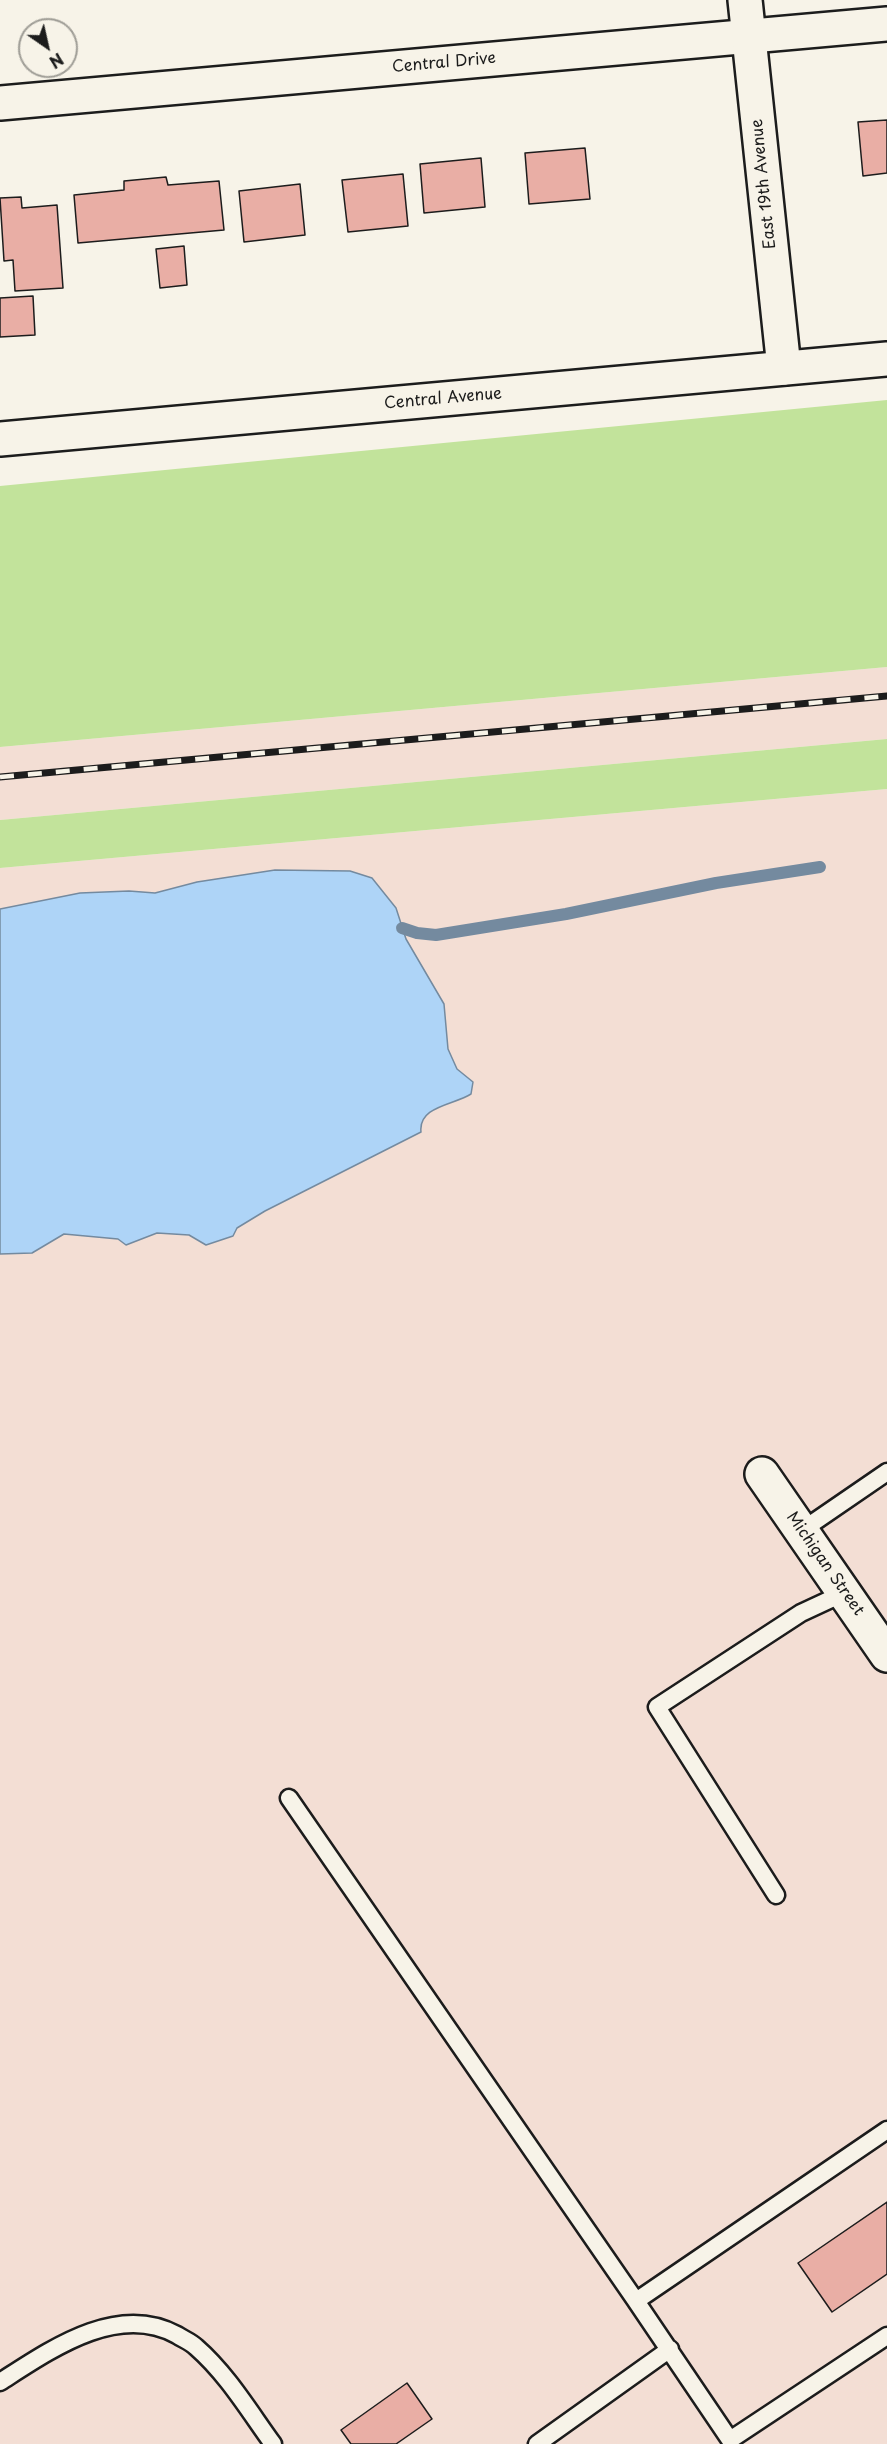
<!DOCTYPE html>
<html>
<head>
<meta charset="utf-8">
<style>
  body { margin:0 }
  #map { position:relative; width:887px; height:2444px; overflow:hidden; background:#f7f3e8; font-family:"Playpen Sans",sans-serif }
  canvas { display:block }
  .north { position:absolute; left:18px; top:18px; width:60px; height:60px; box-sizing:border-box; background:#f7f3e8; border:2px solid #9f9d96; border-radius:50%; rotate:146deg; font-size:16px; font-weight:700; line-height:24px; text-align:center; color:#1c1c1c }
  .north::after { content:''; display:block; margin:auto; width:21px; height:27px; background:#1c1c1c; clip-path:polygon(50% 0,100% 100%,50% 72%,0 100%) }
</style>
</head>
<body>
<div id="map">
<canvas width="887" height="2444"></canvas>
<div class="north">N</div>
</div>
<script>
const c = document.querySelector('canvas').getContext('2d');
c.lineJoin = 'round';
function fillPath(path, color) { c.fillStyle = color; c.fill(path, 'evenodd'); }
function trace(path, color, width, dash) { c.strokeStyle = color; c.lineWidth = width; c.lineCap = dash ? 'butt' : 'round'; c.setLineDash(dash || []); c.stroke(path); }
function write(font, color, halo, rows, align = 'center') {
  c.font = font + ' "Playpen Sans",sans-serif'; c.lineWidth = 5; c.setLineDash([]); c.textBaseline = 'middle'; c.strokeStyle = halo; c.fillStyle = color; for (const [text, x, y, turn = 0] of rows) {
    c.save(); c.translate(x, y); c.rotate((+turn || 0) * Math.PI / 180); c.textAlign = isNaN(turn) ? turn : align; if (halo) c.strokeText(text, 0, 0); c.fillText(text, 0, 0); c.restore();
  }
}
fillPath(new Path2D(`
  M887,667V739L0,820V747Z
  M887,789V2444H0V868Z`), '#f3ded4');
fillPath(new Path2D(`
  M887,400V667L0,747V486Z
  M887,739V789L0,868V820Z`), '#c2e39b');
const water = new Path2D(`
  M275,870L350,871L372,878L396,908L406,939L444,1004L448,1049L457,1069L473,1082L471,1094C454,1105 418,1106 421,1132L265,1211L237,1228L233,1236L206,1245L189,1235L157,1233L126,1245L118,1239L64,1234L32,1253L0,1254V909L80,893L129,891L155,893L197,882Z`);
fillPath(water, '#aed4f7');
trace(water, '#748a9f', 1.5);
trace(new Path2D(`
  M402,928L417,933L436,935L566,914L716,883L820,867`), '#748a9f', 12);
const building = new Path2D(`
  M887,120V173L863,176L858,122Z
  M585,148L590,199L529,204L525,153Z
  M481,158L485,207L424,213L420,164Z
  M403,174L408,226L348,232L342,180Z
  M166,177L168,185L219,181L224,230L78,243L74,195L124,190V181Z
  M300,184L305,235L244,242L239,191Z
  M21,197L22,208L57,205L63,288L15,291L13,260L4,261L0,198Z
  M184,246L187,285L160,288L156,249Z
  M33,296L35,335L0,337V298Z
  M887,2202V2274L832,2312L798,2263Z
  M407,2383L432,2419L396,2444H351L341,2430Z`);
fillPath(building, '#e9aea5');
trace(building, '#1c1c1c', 1.5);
const service = new Path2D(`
  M801,1531L887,1472
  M289,1798L636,2301L887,2130
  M776,1895L657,1707L801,1613L844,1593
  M636,2301L730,2440L887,2336
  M0,2382C50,2350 117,2302 177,2335C183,2339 191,2342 196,2347C227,2374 249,2411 273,2444
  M537,2444L670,2349`);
const minor = new Path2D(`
  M0,103L887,24
  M762,1474L887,1655`);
const tertiary = new Path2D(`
  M745,0L784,368`);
const secondary = new Path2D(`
  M0,439L887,359`);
trace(service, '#1c1c1c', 21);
trace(minor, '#1c1c1c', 38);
trace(tertiary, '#1c1c1c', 38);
trace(secondary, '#1c1c1c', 38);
trace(service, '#f7f3e8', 16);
trace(minor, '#f7f3e8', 33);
trace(tertiary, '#f7f3e8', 33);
trace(secondary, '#f7f3e8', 33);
const rail = new Path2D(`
  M0,777L887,696`);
trace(rail, '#1c1c1c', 7);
trace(rail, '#f7f3e8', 4.5, [14]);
write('16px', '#1c1c1c', '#f7f3e8', [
  ["Central Drive",444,63,-5],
  ["East 19th Avenue",764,184,-96],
  ["Central Avenue",443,399,-5],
  ["Michigan Street",825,1564,55]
]);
</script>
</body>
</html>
